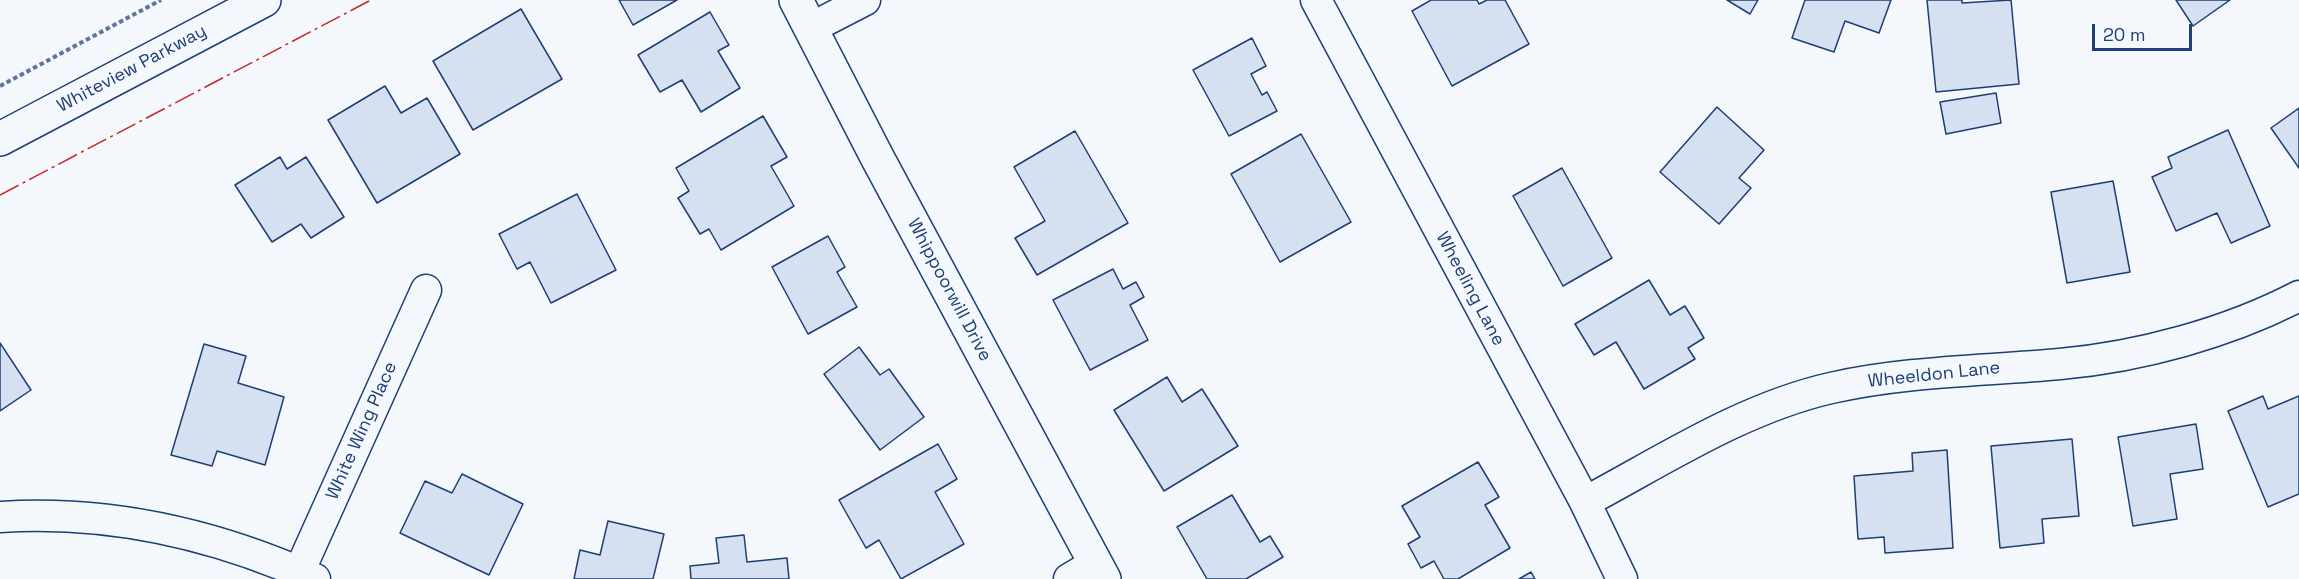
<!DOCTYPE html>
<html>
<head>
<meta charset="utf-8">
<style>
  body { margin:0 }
  #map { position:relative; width:2299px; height:579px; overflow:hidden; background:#f4f7fb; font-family:"Space Grotesk",sans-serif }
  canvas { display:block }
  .scale { position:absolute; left:2092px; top:24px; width:100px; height:27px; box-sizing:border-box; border:3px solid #1d3f73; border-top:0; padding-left:8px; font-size:18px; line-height:21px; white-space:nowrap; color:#1d3f73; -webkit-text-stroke:4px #f4f7fb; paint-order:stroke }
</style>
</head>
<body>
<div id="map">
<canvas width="2299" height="579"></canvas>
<div class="scale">20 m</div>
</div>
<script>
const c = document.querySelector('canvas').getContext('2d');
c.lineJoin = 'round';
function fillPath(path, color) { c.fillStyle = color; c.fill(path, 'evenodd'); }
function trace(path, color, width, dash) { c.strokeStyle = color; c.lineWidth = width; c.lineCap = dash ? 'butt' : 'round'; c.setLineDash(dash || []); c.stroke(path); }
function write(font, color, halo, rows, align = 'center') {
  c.font = font + ' "Space Grotesk",sans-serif'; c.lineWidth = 4.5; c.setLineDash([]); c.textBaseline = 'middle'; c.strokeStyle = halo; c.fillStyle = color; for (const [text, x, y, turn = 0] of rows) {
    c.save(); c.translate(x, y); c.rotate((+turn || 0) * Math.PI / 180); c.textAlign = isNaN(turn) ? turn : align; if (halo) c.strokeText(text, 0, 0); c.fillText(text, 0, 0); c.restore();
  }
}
const building = new Path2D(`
  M619,0H677L633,25Z
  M1431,0H1477L1479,4L1487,0H1505L1529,44L1452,86L1412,11Z
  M1727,0H1758L1750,14Z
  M1805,0H1891L1879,33L1845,21L1834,52L1792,38Z
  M1927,0H1962V3L2011,0L2019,84L1936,92Z
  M2176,0H2230L2193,26Z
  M521,9L562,79L473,130L433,61Z
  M710,12L729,45L718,51L740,88L701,112L682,80L660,92L638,55Z
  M1252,38L1266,66L1251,74L1262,95L1267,92L1277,111L1229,136L1193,70Z
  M385,86L401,113L427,98L460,154L377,203L328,120Z
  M1996,93L2001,123L1946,134L1940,102Z
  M1717,107L1764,150L1739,178L1751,188L1719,224L1660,172Z
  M2299,108V168L2271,128Z
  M763,116L787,157L771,166L794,206L721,250L709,229L700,234L678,198L689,191L676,168Z
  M2228,130L2270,226L2231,243L2217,213L2176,231L2152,177L2172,168L2168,157Z
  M1075,131L1128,223L1037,275L1015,238L1045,221L1014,167Z
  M1301,134L1351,222L1280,262L1231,174Z
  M280,157L287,169L306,157L344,217L311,238L301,224L272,242L235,185Z
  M1562,168L1612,258L1563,286L1513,196Z
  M2113,181L2130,272L2067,283L2051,192Z
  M577,194L616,270L551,303L530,262L517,269L499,234Z
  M828,236L845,267L837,272L857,307L808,334L772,267Z
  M1113,269L1123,289L1136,282L1144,297L1130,305L1148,340L1090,370L1053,300Z
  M1649,280L1670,315L1685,306L1704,338L1688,348L1695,359L1644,389L1616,342L1594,355L1575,324Z
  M0,343L31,390L0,411Z
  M204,344L246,356L238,383L284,397L265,465L217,451L212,466L171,455Z
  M859,347L880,375L889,369L924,417L880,450L824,374Z
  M1167,377L1182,402L1202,389L1238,446L1164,491L1114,410Z
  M2263,396L2268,409L2299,396V494L2268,507L2228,411Z
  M2196,424L2203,469L2170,474L2177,519L2133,526L2118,437Z
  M2072,439L2079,516L2042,519L2044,543L2000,548L1991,446Z
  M938,444L957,479L935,492L964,544L901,579L879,540L866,548L839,500Z
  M1947,450L1953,548L1885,553L1884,537L1858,539L1854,476L1913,471L1912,453Z
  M1478,462L1499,497L1485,505L1510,548L1458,579H1444L1434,561L1421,568L1408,544L1420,537L1402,506Z
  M462,474L523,504L489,575L400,533L425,481L452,493Z
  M1232,495L1260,542L1270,536L1283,557L1246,579H1207L1177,527Z
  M608,521L664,534L653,579H574L580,550L600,555Z
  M744,535L747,562L787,558L789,579H691L690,566L719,563L716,538Z
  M1531,572L1535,579H1519Z`);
fillPath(building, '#d5e0f0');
trace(building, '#1d3f73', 1.5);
const street = new Path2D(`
  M1316,0L1585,502L1622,579
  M811,28L865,0
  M1585,502C1664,460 1743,408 1831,388C1906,371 1984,371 2060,364C2139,357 2228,333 2299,296
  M0,517C110,510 215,534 315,579
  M299,572L426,290
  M1069,579L1096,563`);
const secondary = new Path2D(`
  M796,0L877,157L1104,579
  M0,139L264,0`);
trace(street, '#1d3f73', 33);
trace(secondary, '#1d3f73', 36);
trace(new Path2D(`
  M0,86L161,0`), '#5e769c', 4, [4.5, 3]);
trace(street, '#f4f7fb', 30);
trace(secondary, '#f4f7fb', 33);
trace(new Path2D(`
  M0,195L371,0`), '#c62828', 1.5, [21, 4.5, 3, 4.5]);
write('18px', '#1d3f73', '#f4f7fb', [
  ["Whiteview Parkway",132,69,-28],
  ["Wheeling Lane",1470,289,62],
  ["Whippoorwill Drive",949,290,62],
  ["Wheeldon Lane",1934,375,-6],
  ["White Wing Place",362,431,-66]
]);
</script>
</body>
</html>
